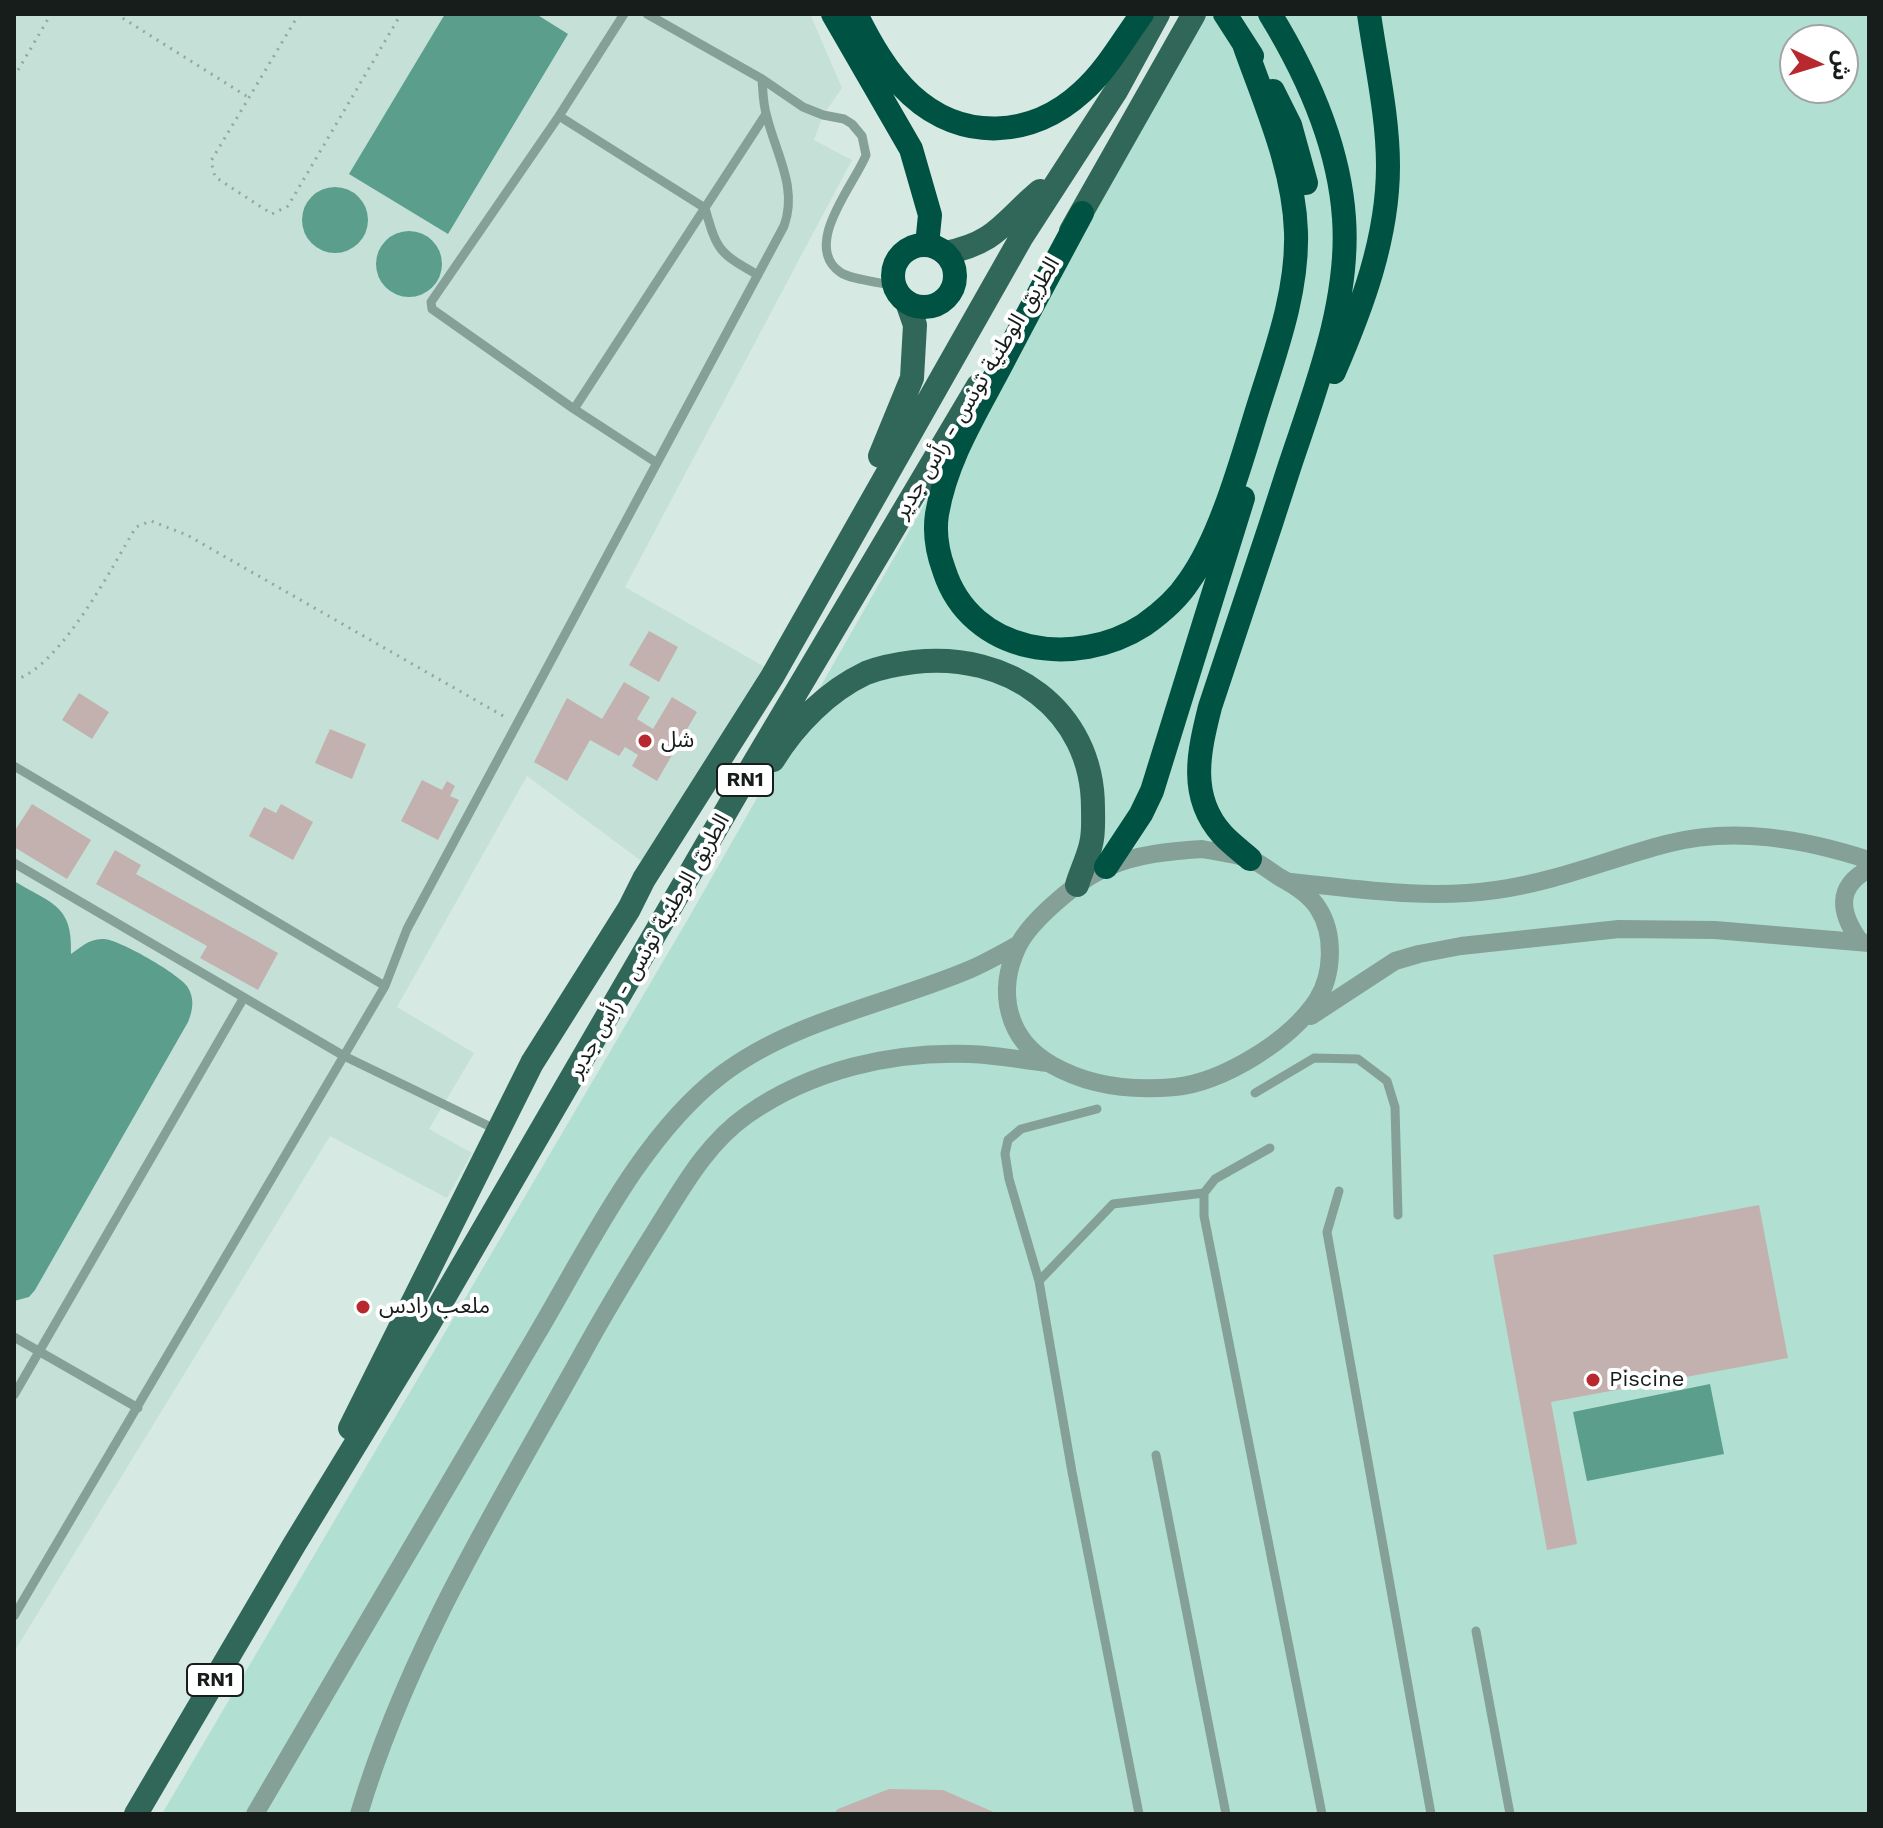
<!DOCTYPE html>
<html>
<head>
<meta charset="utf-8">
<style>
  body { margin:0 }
  #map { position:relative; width:1883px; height:1828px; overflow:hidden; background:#d6e9e3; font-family:"Work Sans","Noto Sans Arabic",sans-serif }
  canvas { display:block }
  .frame { position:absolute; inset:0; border:16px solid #161d1b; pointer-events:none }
  .north { position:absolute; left:1779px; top:24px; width:80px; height:80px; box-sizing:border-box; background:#fff; border:2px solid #a2a5a4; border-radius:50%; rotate:94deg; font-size:22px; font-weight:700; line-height:32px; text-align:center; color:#161d1b }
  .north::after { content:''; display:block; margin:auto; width:28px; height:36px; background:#b8282f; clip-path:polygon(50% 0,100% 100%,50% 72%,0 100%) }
</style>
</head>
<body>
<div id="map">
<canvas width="1883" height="1828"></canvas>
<div class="frame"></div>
<div class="north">ش</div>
</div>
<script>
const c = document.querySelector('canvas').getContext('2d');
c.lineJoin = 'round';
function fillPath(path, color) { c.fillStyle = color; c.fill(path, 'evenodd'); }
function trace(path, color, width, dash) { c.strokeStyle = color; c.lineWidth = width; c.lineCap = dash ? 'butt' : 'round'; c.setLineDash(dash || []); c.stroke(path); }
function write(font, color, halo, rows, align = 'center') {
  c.font = font + ' "Work Sans","Noto Sans Arabic",sans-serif'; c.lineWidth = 8; c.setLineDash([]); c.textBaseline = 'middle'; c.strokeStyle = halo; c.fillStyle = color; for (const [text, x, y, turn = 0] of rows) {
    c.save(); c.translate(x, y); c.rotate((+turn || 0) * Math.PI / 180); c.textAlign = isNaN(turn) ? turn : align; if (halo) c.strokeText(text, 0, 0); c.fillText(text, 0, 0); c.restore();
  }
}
fillPath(new Path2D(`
  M14,14H810L842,88L823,115L814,140L852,160L625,587L770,670L652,869L527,776L397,1007L474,1053L429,1129L472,1153L447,1198L330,1136L14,1652Z`), '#c5e0d7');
fillPath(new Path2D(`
  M1204,14H1869V1814H162L688,919ZM1795,40H1843V88H1795Z`), '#b1dfd1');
fillPath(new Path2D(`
  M445,14H536L568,34L448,234L349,174Z
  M302 220a33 33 0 1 1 66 0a33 33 0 1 1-66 0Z
  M376 264a33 33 0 1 1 66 0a33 33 0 1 1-66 0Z
  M14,881C52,904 73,905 71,954C81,947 90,938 104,939C120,940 177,973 187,986C195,998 193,1010 188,1022L35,1290L29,1297L14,1301Z
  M1710,1384L1724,1454L1587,1481L1573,1412Z`), '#5b9e8b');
fillPath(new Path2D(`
  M649,631L678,647L659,682L629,665Z
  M624,682L650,697L637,719L653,729L672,697L697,712L657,781L632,766L638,755L625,747L619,756L590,740L567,781L534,762L567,698L602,719Z
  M79,693L109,712L92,739L62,720Z
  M330,729L366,744L352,779L315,763Z
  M422,780L442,790L447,781L455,786L450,796L459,800L438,840L401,821Z
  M32,804L91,840L67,879L14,847V832Z
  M281,804L313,822L293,860L249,836L264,807L276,813Z
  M115,850L141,865L136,874L278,953L258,990L200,958L207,946L96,884Z
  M1759,1205L1788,1358L1551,1402L1577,1544L1547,1550L1493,1255Z
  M889,1789L943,1790L998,1814H833L838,1809Z`), '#c3b1af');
trace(new Path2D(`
  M116,14L248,97
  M299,14L211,161L215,177L272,214L288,206L401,14
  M14,77L51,14
  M14,680C60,668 112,567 136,527L151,521L187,535L505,717`), '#96a5a0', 3, [2, 6]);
trace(new Path2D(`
  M624,14L559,116L431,302L432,309L574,409L766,114
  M647,14L762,79L803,107L823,115L844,119L852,124L862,136L866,155C856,182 801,245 840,272C851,280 881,282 894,286
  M559,116L705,208C717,251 719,253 758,275
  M574,409L657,463
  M14,766L385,986
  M14,863L344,1056L497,1130
  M1255,1093L1314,1058L1358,1059L1387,1081L1395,1107L1398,1215
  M1097,1109L1021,1129L1008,1140L1005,1154L1009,1179L1039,1281L1072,1472L1139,1814
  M1270,1148L1215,1179L1204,1193V1216L1322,1814
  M1339,1191L1327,1232L1431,1814
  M1039,1281L1113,1204L1204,1193
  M14,1337L138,1408
  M14,1395L243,999
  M1156,1455L1226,1814
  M14,1616L385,986L407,929L784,226C798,188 776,154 767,117C763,105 763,92 762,79
  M1476,1631L1510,1814`), '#84a097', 9);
trace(new Path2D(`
  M1202,849C1218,852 1235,854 1250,859C1261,863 1271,872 1281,878C1294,885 1310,895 1318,908C1335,934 1333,975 1317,1000C1290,1041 1223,1082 1175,1087C1133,1091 1089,1086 1052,1065C1007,1040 996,992 1018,946C1031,920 1080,878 1108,867C1137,854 1171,851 1202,849Z
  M1291,882C1359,889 1427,900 1496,890C1555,882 1609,859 1666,844C1734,826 1804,839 1869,860
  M1859,940C1840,913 1835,887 1869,869
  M1311,1016L1395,961L1419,954L1461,946L1619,929L1715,930L1869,943
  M255,1814C349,1654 442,1493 537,1334C588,1248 641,1136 721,1075C793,1020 889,1004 971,969C987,962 1003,953 1019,944
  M359,1814C407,1652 498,1505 580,1358C604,1314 630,1271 657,1228C683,1187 706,1144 747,1115C811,1070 892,1051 970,1054C996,1055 1022,1060 1048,1063`), '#84a097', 18);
trace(new Path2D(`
  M1071,231L1194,14
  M945,253C997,243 1004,221 1040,191
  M880,456L912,378L915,325L907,302
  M773,760C795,724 828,691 866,673C881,667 898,664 914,662C1007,651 1093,709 1093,808C1093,819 1094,833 1091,844C1088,858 1081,871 1077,885
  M350,1428L532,1063L629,909L644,879L772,677L1021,238L1116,91L1158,14
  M136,1814L294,1545L427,1327L750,770L978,386`), '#306758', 24);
trace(new Path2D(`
  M833,14L911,149L930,215L927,245
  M856,14C870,42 887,73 911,95C962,142 1032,138 1082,92C1106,71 1123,40 1142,14
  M1225,14L1252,56
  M1273,91L1290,125L1306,183
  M1082,213C1054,265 1026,317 999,369C974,416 946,461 937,514C934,534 937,551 944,570C971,655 1076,669 1144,625C1161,613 1178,598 1189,581C1219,540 1240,466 1255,417C1273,358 1298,295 1296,232C1294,167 1265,104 1244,44
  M893 276a31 31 0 1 1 62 0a31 31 0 1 1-62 0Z
  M1334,372C1362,307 1388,238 1388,166C1388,116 1376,64 1369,14
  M1250,859C1241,851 1230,843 1222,834C1188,796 1199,751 1210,707C1237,627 1264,546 1290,465C1316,387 1350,301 1344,218C1339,145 1308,76 1270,14
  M1106,867L1141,814L1152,791L1243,498`), '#005242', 24);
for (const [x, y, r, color] of [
  [645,741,8,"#b8282f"],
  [363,1307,8,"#b8282f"],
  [1593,1380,8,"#b8282f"]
]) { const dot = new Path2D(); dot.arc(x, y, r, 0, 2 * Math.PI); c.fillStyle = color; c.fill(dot); trace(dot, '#fff', 3); }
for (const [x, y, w] of [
  [745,780,56],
  [215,1680,56]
]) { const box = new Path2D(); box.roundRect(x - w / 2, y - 16, w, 32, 6); c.fillStyle = '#fff'; c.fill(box); trace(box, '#161d1b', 2); }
write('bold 20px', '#161d1b', null, [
  ["RN1",745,780],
  ["RN1",215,1680]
]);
write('22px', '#161d1b', '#fff', [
  ["الطريق الوطنية تونس - رأس جدير",977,388,-59],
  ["الطريق الوطنية تونس - رأس جدير",649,946,-60]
]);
write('22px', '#161d1b', '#fff', [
  ["شل",661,741],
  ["ملعب رادس",379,1307],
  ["Piscine",1609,1380]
], 'left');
</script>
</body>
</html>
